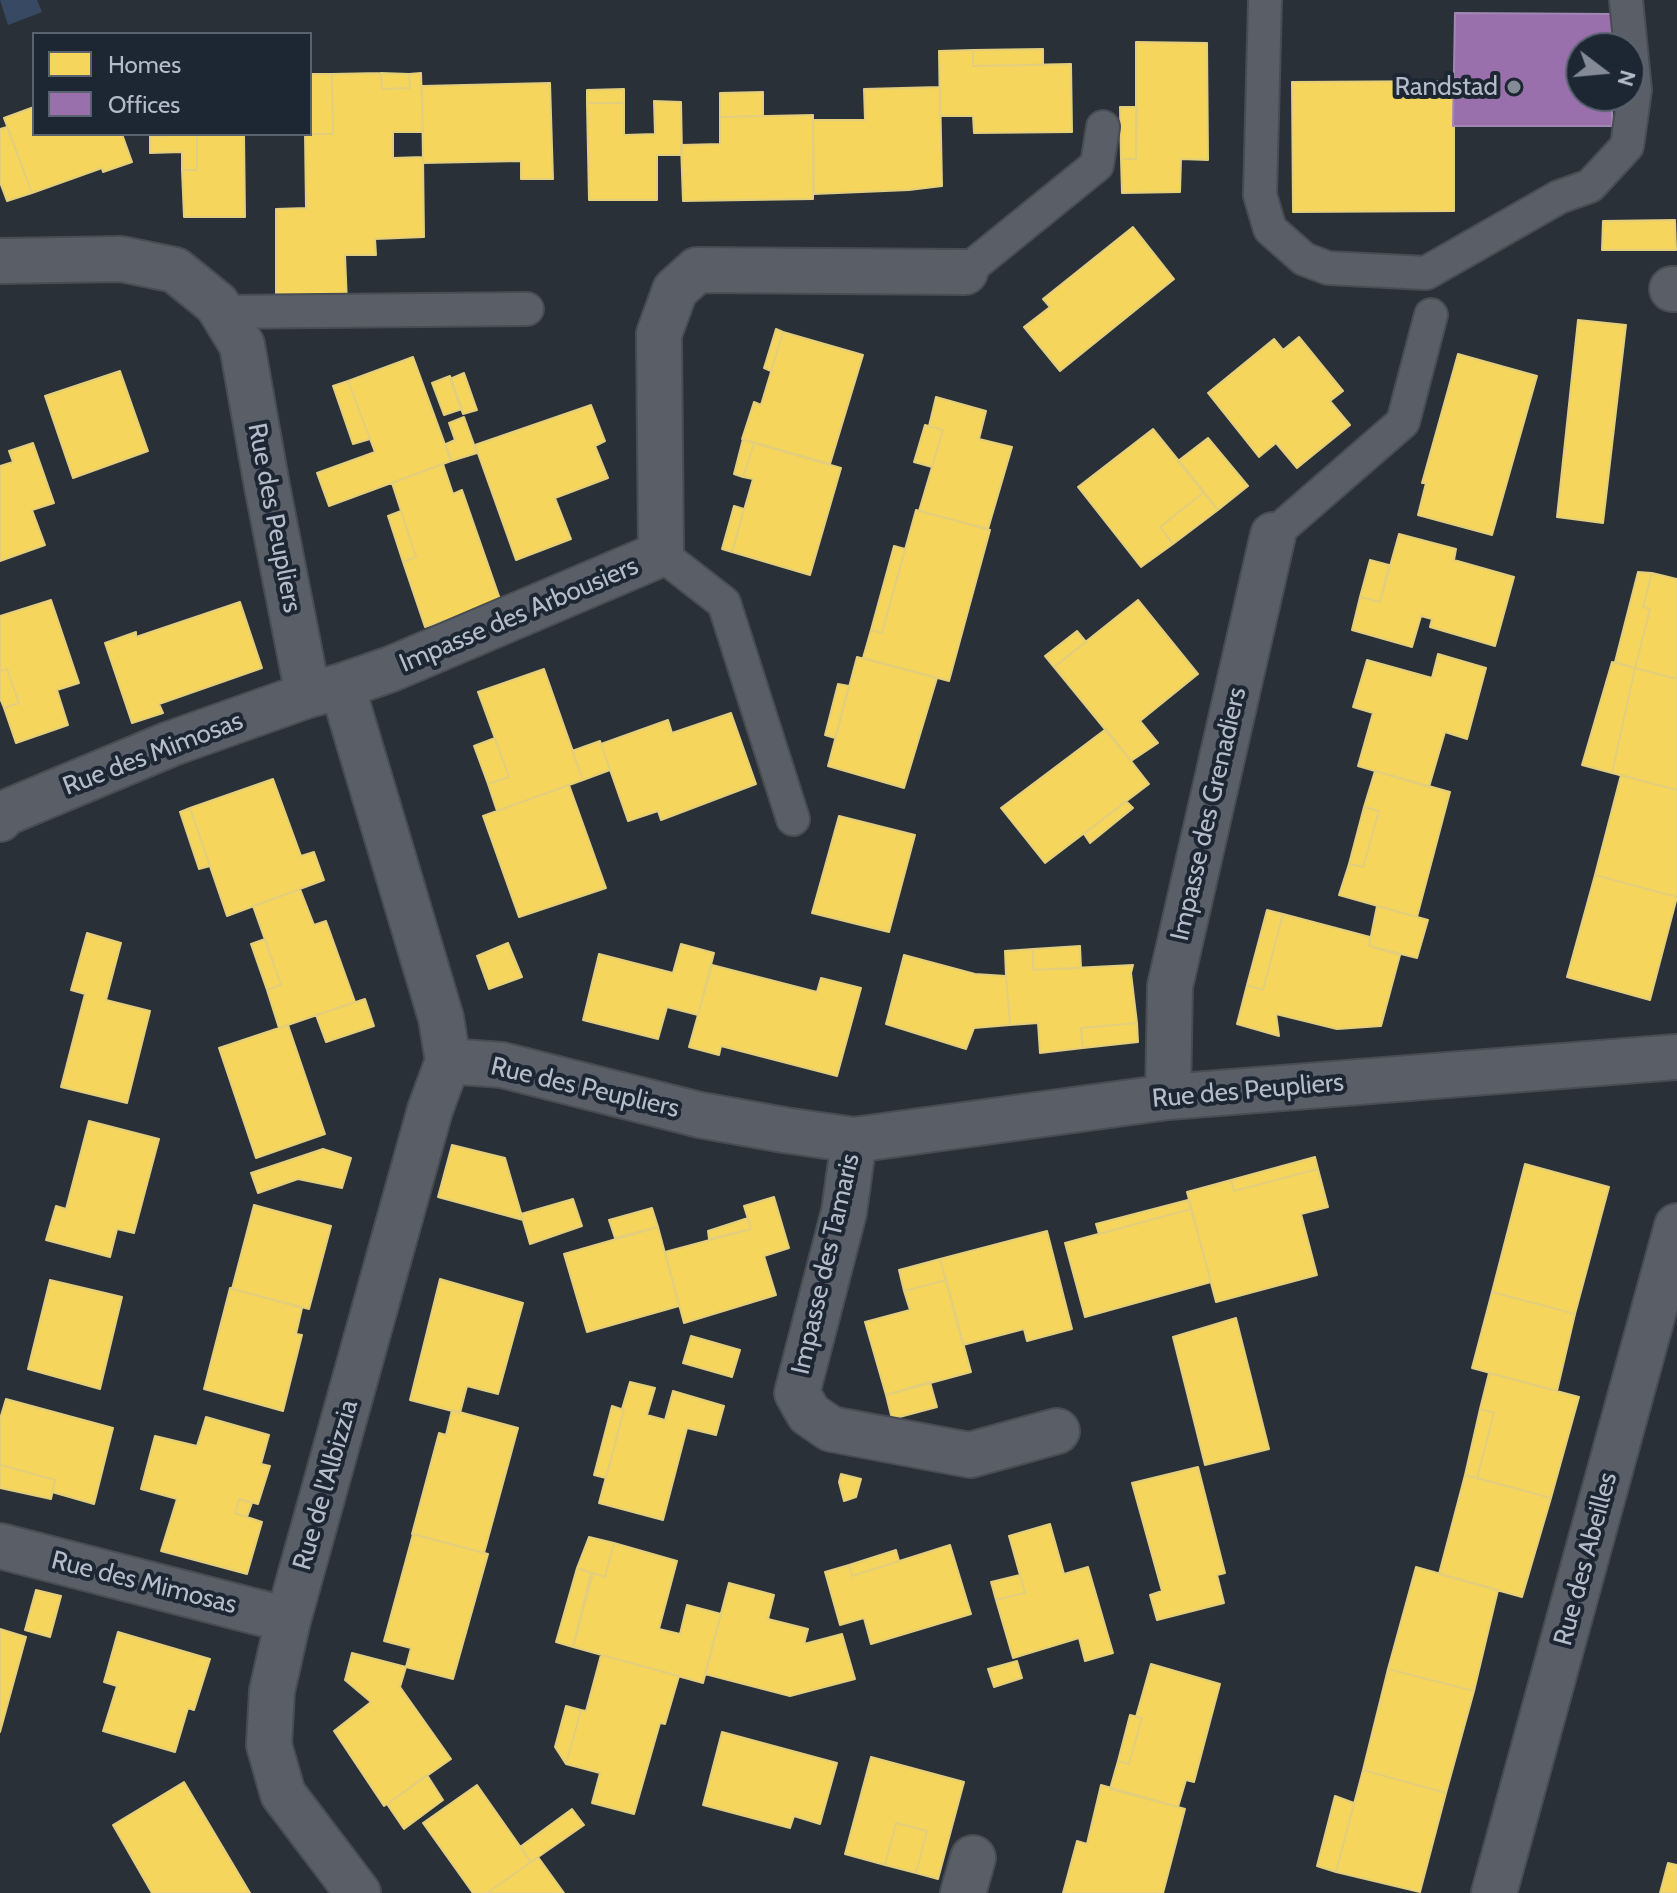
<!DOCTYPE html>
<html>
<head>
<meta charset="utf-8">
<style>
  body { margin:0 }
  #map { position:relative; width:1677px; height:1893px; overflow:hidden; background:#2a3038; font-family:Cabin,sans-serif }
  canvas { display:block }
  .legend { position:absolute; left:32px; top:32px; width:280px; height:104px; box-sizing:border-box; background:#1d2633; border:2px solid #59626f; margin:0; padding:10px 14px; list-style:none; font-size:24px; color:#b4bcc9 }
  .legend li { display:flex; align-items:center; gap:16px; height:40px }
  .legend b { width:40px; border:2px solid #59626f }
  .north { position:absolute; left:1565px; top:32px; width:80px; height:80px; box-sizing:border-box; background:#1d2633; border:2px solid #59626f; border-radius:50%; rotate:106deg; font-size:22px; font-weight:700; line-height:32px; text-align:center; color:#b4bcc9 }
  .north::after { content:''; display:block; margin:auto; width:28px; height:36px; background:#848b96; clip-path:polygon(50% 0,100% 100%,50% 72%,0 100%) }
</style>
</head>
<body>
<div id="map">
<canvas width="1677" height="1893"></canvas>
<ul class="legend">
<li><b style="height:22px;background:#f6d55c"></b>Homes</li>
<li><b style="height:22px;background:#9970ab"></b>Offices</li>
</ul>
<div class="north">N</div>
</div>
<script>
const c = document.querySelector('canvas').getContext('2d');
c.lineJoin = 'round';
function fillPath(path, color) { c.fillStyle = color; c.fill(path, 'evenodd'); }
function trace(path, color, width, dash) { c.strokeStyle = color; c.lineWidth = width; c.lineCap = dash ? 'butt' : 'round'; c.setLineDash(dash || []); c.stroke(path); }
function write(font, color, halo, rows, align = 'center') {
  c.font = font + ' Cabin,sans-serif'; c.lineWidth = 8; c.setLineDash([]); c.textBaseline = 'middle'; c.strokeStyle = halo; c.fillStyle = color; for (const [text, x, y, turn = 0] of rows) {
    c.save(); c.translate(x, y); c.rotate((+turn || 0) * Math.PI / 180); c.textAlign = isNaN(turn) ? turn : align; if (halo) c.strokeText(text, 0, 0); c.fillText(text, 0, 0); c.restore();
  }
}
fillPath(new Path2D(`
  M0,0H37L42,12L8,25Z`), '#384963');
const homes = new Path2D(`
  M1136,42L1207,43L1208,160L1181,159L1180,192L1122,193L1121,159H1136Z
  M1043,49V65L973,66V50Z
  M973,50V66L1071,64L1072,132L974,133L973,116H940L939,51Z
  M381,73L382,89L410,88L409,74L421,73L423,132H393V158L423,157L424,237L375,239L376,255H345L347,303H276V209L306,208L305,134H333L332,74Z
  M381,73L409,74L410,88L382,89Z
  M310,74H332L333,134H310Z
  M1454,81V211L1293,212L1292,82Z
  M550,83L553,179H521V161L423,163L422,86Z
  M940,87L942,186L909,190L814,194L813,120H865L864,89Z
  M624,89V103H587V90Z
  M763,92V116L720,117V93Z
  M654,101L681,102L682,155H657V200H589L587,103H624V135L655,134Z
  M34,107V134H122L132,162L103,172L102,168L32,193L4,118Z
  M1120,107H1137L1136,159H1121Z
  M813,115V199L683,201L681,145L720,144V117Z
  M7,127L32,193L7,201L0,182V129Z
  M197,134V170H182V152L150,153V136Z
  M197,134H244L245,217H184L182,170H197Z
  M1675,220L1676,250H1602L1603,221Z
  M1133,227L1174,279L1060,371L1024,327L1050,307L1043,299Z
  M1578,320L1626,325L1603,523L1557,517Z
  M776,329L783,332L771,371L764,368Z
  M783,332L863,355L830,464L742,439L754,402L761,405Z
  M1299,337L1343,391L1330,401L1350,425L1297,468L1276,443L1259,457L1208,393L1274,339L1283,350Z
  M1458,354L1537,376L1492,535L1418,515L1426,483H1422Z
  M413,357L451,461L329,506L317,473L375,452L348,381Z
  M120,371L148,451L73,478L45,396Z
  M464,373L477,410L463,414L450,379Z
  M450,376L462,409L444,415L432,383Z
  M348,381L370,439L353,444L333,386Z
  M936,397L986,411L979,439L1012,447L988,529L919,511L943,430L929,426Z
  M591,405L605,441L595,446L608,478L555,498L571,539L516,560L475,445Z
  M464,417L477,453L451,461L446,444L455,440L449,423Z
  M925,425L943,430L932,467L914,462Z
  M1153,429L1204,492L1160,527L1173,544L1141,567L1078,487Z
  M1208,438L1248,486L1218,510L1178,461Z
  M743,439L754,443L743,477L734,474Z
  M33,443L54,503L32,510L45,545L0,561V466L13,462L9,451Z
  M754,443L841,468L810,575L732,552L753,479L743,477Z
  M443,464L453,494L462,490L501,602L425,627L403,562L416,557L392,483Z
  M1204,492L1218,510L1173,544L1160,527Z
  M734,506L744,509L732,552L722,549Z
  M916,510L990,530L949,681L863,658L871,630L882,633Z
  M401,511L416,557L403,562L388,516Z
  M1399,534L1456,549L1454,560L1514,577L1495,646L1430,627L1432,619L1421,616L1412,647L1352,630L1360,597L1380,602Z
  M894,546L905,549L882,633L871,630Z
  M1370,560L1389,565L1380,602L1360,597Z
  M1638,572L1652,573L1643,607L1650,609L1635,668L1615,662Z
  M1652,573L1677,579V679L1635,668L1650,609L1643,607Z
  M51,600L79,683L57,690L68,725L16,743L4,708L19,703L7,669L0,671V616Z
  M1138,600L1198,674L1140,721L1158,743L1131,761L1054,667Z
  M240,602L262,668L159,704L163,713L132,723L105,643L136,632V637Z
  M1077,631L1086,642L1054,667L1045,656Z
  M1438,654L1486,668L1467,739L1445,732L1429,787L1358,766L1373,713L1353,707L1367,660L1432,678Z
  M857,657L937,678L904,788L828,766Z
  M1612,662L1635,668L1612,773L1582,765Z
  M1635,668L1677,679V790L1612,773Z
  M7,669L19,703L4,708L0,698V671Z
  M544,669L583,780L497,811L488,784L509,777L478,692Z
  M838,684L849,686L835,738L825,735Z
  M731,713L756,784L661,820L658,811L628,821L601,744L668,720L672,733Z
  M1106,729L1149,784L1045,863L1001,808Z
  M495,738L509,777L488,784L474,746Z
  M600,741L610,770L583,780L572,751Z
  M1375,771L1450,792L1417,917L1339,895L1349,864L1363,867L1379,811L1364,807Z
  M1621,775L1677,790V897L1595,875Z
  M273,779L301,856L314,852L324,880L227,916L190,808Z
  M569,785L606,888L519,917L483,816Z
  M1126,801L1133,808L1090,843L1084,834Z
  M1364,807L1379,811L1363,867L1349,864Z
  M190,808L210,866L199,869L180,812Z
  M839,816L915,835L889,932L812,913Z
  M1595,875L1677,897L1650,1000L1567,977Z
  M300,889L314,925L326,921L355,1002L279,1028L267,990L281,985L253,906Z
  M1377,906L1428,920L1417,958L1369,946Z
  M1267,910L1283,914L1263,990L1247,985Z
  M1283,914L1370,937L1369,946L1400,955L1381,1026L1337,1029L1276,1014L1279,1036L1237,1024L1247,985L1263,990Z
  M87,933L121,943L106,1000L150,1011L127,1103L61,1087L85,994L71,990Z
  M265,939L281,985L267,990L251,944Z
  M508,943L522,977L489,989L477,956Z
  M681,944L714,953L698,1015L667,1007L658,1039L583,1020L599,954L673,973Z
  M1080,946L1081,968L1033,970V949Z
  M1033,949V970L1133,965L1131,973L1137,1023L1081,1028L1083,1048L1040,1053L1038,1023L1010,1025L1006,976L1005,951Z
  M904,955L975,974L1006,976L1010,1025L974,1028L966,1049L886,1024Z
  M712,965L817,992L821,978L861,988L837,1076L721,1046L719,1055L689,1047Z
  M365,999L374,1026L326,1042L316,1015Z
  M1137,1023L1138,1042L1083,1048L1081,1028Z
  M288,1025L325,1134L256,1158L219,1048Z
  M89,1121L159,1139L134,1233L117,1229L110,1257L46,1240L56,1206L66,1209Z
  M452,1145L505,1158L523,1220L438,1197Z
  M323,1149L351,1158L342,1188L298,1179L258,1193L251,1173Z
  M1315,1157L1318,1169L1234,1191L1231,1180Z
  M1525,1164L1609,1187L1575,1314L1492,1292Z
  M1318,1169L1328,1207L1301,1214L1317,1275L1216,1302L1187,1192L1231,1180L1234,1191Z
  M774,1197L789,1248L764,1256L776,1295L684,1323L665,1252L751,1229L744,1206Z
  M573,1199L582,1226L530,1244L521,1214Z
  M1188,1200L1191,1209L1099,1234L1096,1224Z
  M254,1205L331,1226L309,1309L232,1289Z
  M652,1208L658,1227L615,1238L609,1220Z
  M1191,1209L1211,1282L1085,1317L1065,1243Z
  M748,1218L751,1229L709,1239L708,1231Z
  M658,1227L679,1306L587,1332L564,1254Z
  M1047,1231L1072,1329L1027,1341L1024,1329L963,1345L940,1259Z
  M940,1259L946,1280L904,1291L899,1270Z
  M440,1279L523,1303L498,1394L467,1386L460,1413L410,1400Z
  M50,1280L122,1297L100,1389L28,1369Z
  M946,1280L971,1372L886,1395L865,1322L910,1310L904,1291Z
  M230,1288L302,1308L296,1334L302,1335L283,1411L204,1389Z
  M1492,1292L1575,1314L1557,1391L1472,1368Z
  M1236,1318L1269,1449L1205,1465L1173,1337Z
  M691,1336L740,1350L732,1377L683,1363Z
  M1489,1373L1579,1397L1551,1498L1477,1478L1494,1413L1480,1409Z
  M630,1382L655,1388L647,1415L665,1420L673,1391L724,1406L716,1435L687,1428L663,1520L599,1503L624,1410L622,1409Z
  M930,1382L937,1407L892,1419L886,1395Z
  M6,1399L113,1428L94,1504L52,1492L55,1480L0,1465V1419Z
  M612,1406L624,1410L606,1478L594,1475Z
  M1480,1409L1494,1413L1477,1478L1465,1475Z
  M452,1410L518,1428L484,1553L412,1534L439,1433L446,1435Z
  M206,1417L269,1435L261,1464L270,1466L258,1504L239,1499L235,1513L262,1522L247,1574L161,1551L177,1499L141,1489L155,1436L197,1446Z
  M0,1465L55,1480L51,1499L0,1488Z
  M1198,1467L1225,1573L1217,1575L1224,1603L1157,1620L1150,1595L1162,1591L1132,1483Z
  M841,1474L861,1479L856,1497L844,1501L839,1482Z
  M1465,1475L1551,1498L1522,1597L1439,1574Z
  M239,1499L252,1503L247,1517L235,1513Z
  M1050,1524L1064,1574L1088,1567L1113,1653L1085,1661L1079,1638L1013,1658L996,1600L1025,1593L1009,1536Z
  M413,1534L488,1554L453,1679L406,1667L411,1648L384,1641Z
  M589,1537L614,1543L605,1577L577,1568Z
  M614,1543L677,1561L659,1629L680,1634L687,1605L721,1614L703,1683L573,1647L593,1573L605,1577Z
  M950,1545L971,1614L871,1644L864,1618L840,1625L825,1572L849,1565L852,1576Z
  M896,1550L899,1561L852,1576L849,1565Z
  M1416,1567L1498,1590L1474,1691L1388,1669Z
  M577,1568L591,1573L573,1647L556,1642Z
  M1020,1575L1025,1593L996,1600L991,1582Z
  M729,1583L774,1595L768,1619L808,1629L804,1644L842,1634L855,1679L790,1696L705,1674Z
  M36,1590L61,1596L50,1637L25,1630Z
  M0,1629L26,1637L0,1732Z
  M118,1632L210,1659L194,1710L188,1708L175,1752L103,1731L117,1686L104,1682Z
  M352,1653L406,1667L400,1687L451,1759L384,1806L334,1731L371,1702L345,1680Z
  M601,1655L679,1676L665,1724L660,1723L634,1814L592,1803L600,1773L566,1764L581,1710L586,1711Z
  M1017,1661L1022,1678L994,1687L988,1669Z
  M1151,1664L1220,1684L1194,1782L1186,1780L1178,1807L1110,1789L1118,1761L1129,1764L1142,1718L1136,1717Z
  M1388,1669L1474,1691L1446,1793L1363,1770Z
  M566,1706L581,1710L566,1764L555,1747Z
  M1130,1715L1142,1718L1129,1764L1118,1761Z
  M722,1732L837,1763L820,1824L794,1816L790,1828L703,1805Z
  M871,1757L964,1782L938,1879L916,1873L927,1831L896,1823L885,1865L845,1854Z
  M1363,1770L1446,1793L1420,1892L1336,1872Z
  M427,1775L443,1800L404,1829L387,1804Z
  M184,1782L250,1893H152L113,1825Z
  M477,1785L531,1862L487,1893H473L423,1823Z
  M1101,1785L1185,1809L1163,1893H1063L1077,1841L1087,1844Z
  M1335,1796L1354,1803L1336,1872L1317,1866Z
  M572,1809L584,1825L531,1862L520,1847Z
  M896,1823L927,1831L916,1873L885,1865Z
  M538,1857L564,1893H487L531,1862Z
  M1668,1863L1677,1865V1893H1660Z`);
fillPath(homes, '#f6d55c');
trace(homes, '#e2ce7d', 2);
const offices = new Path2D(`
  M1455,13L1612,14V48H1581V96H1612V126H1453Z`);
fillPath(offices, '#9970ab');
trace(offices, '#a187b4', 2);
const lane = new Path2D(`
  M1265,0L1260,195L1270,229L1304,259L1328,268L1426,273L1559,197L1590,186L1627,146L1635,90L1626,0
  M965,272L1097,165L1103,127
  M221,312L527,309
  M1273,535L1403,422L1431,315
  M661,554L724,603L793,819`);
const street = new Path2D(`
  M0,261L121,259L175,270L217,304L242,345L267,486L308,695L342,686L441,1018L448,1061L502,1065L700,1115L784,1130L854,1140L1168,1097L1677,1057
  M1672,289H1677
  M342,686L391,669L661,554L659,334L675,290L697,270L965,272
  M0,819L5,813L170,744L308,695
  M1168,1097L1170,986L1273,535
  M854,1140L844,1212L797,1393L809,1414L831,1429L970,1455L1057,1431
  M0,1546L288,1620
  M358,1893L283,1794L269,1745L272,1691L288,1620L430,1110L448,1061
  M963,1893L973,1858
  M1494,1893L1677,1226`);
trace(lane, '#484c53', 36);
trace(street, '#484c53', 48);
trace(lane, '#5a5e66', 32);
trace(street, '#5a5e66', 44);
for (const [x, y, r, color] of [
  [1514,87,8,"#848b96"]
]) { const dot = new Path2D(); dot.arc(x, y, r, 0, 2 * Math.PI); c.fillStyle = color; c.fill(dot); trace(dot, '#1d2633', 3); }
write('26px', '#b4bcc9', '#1d2633', [
  ["Randstad",1498,87]
], 'right');
write('26px', '#b4bcc9', '#1d2633', [
  ["Rue des Peupliers",274,518,79],
  ["Impasse des Arbousiers",519,615,-23],
  ["Rue des Mimosas",153,754,-21],
  ["Impasse des Grenadiers",1209,814,-77],
  ["Rue des Peupliers",585,1088,13],
  ["Rue des Peupliers",1248,1091,-5],
  ["Impasse des Tamaris",826,1264,-77],
  ["Rue de l'Albizzia",326,1485,-74],
  ["Rue des Abeilles",1586,1559,-75],
  ["Rue des Mimosas",144,1583,14]
]);
</script>
</body>
</html>
